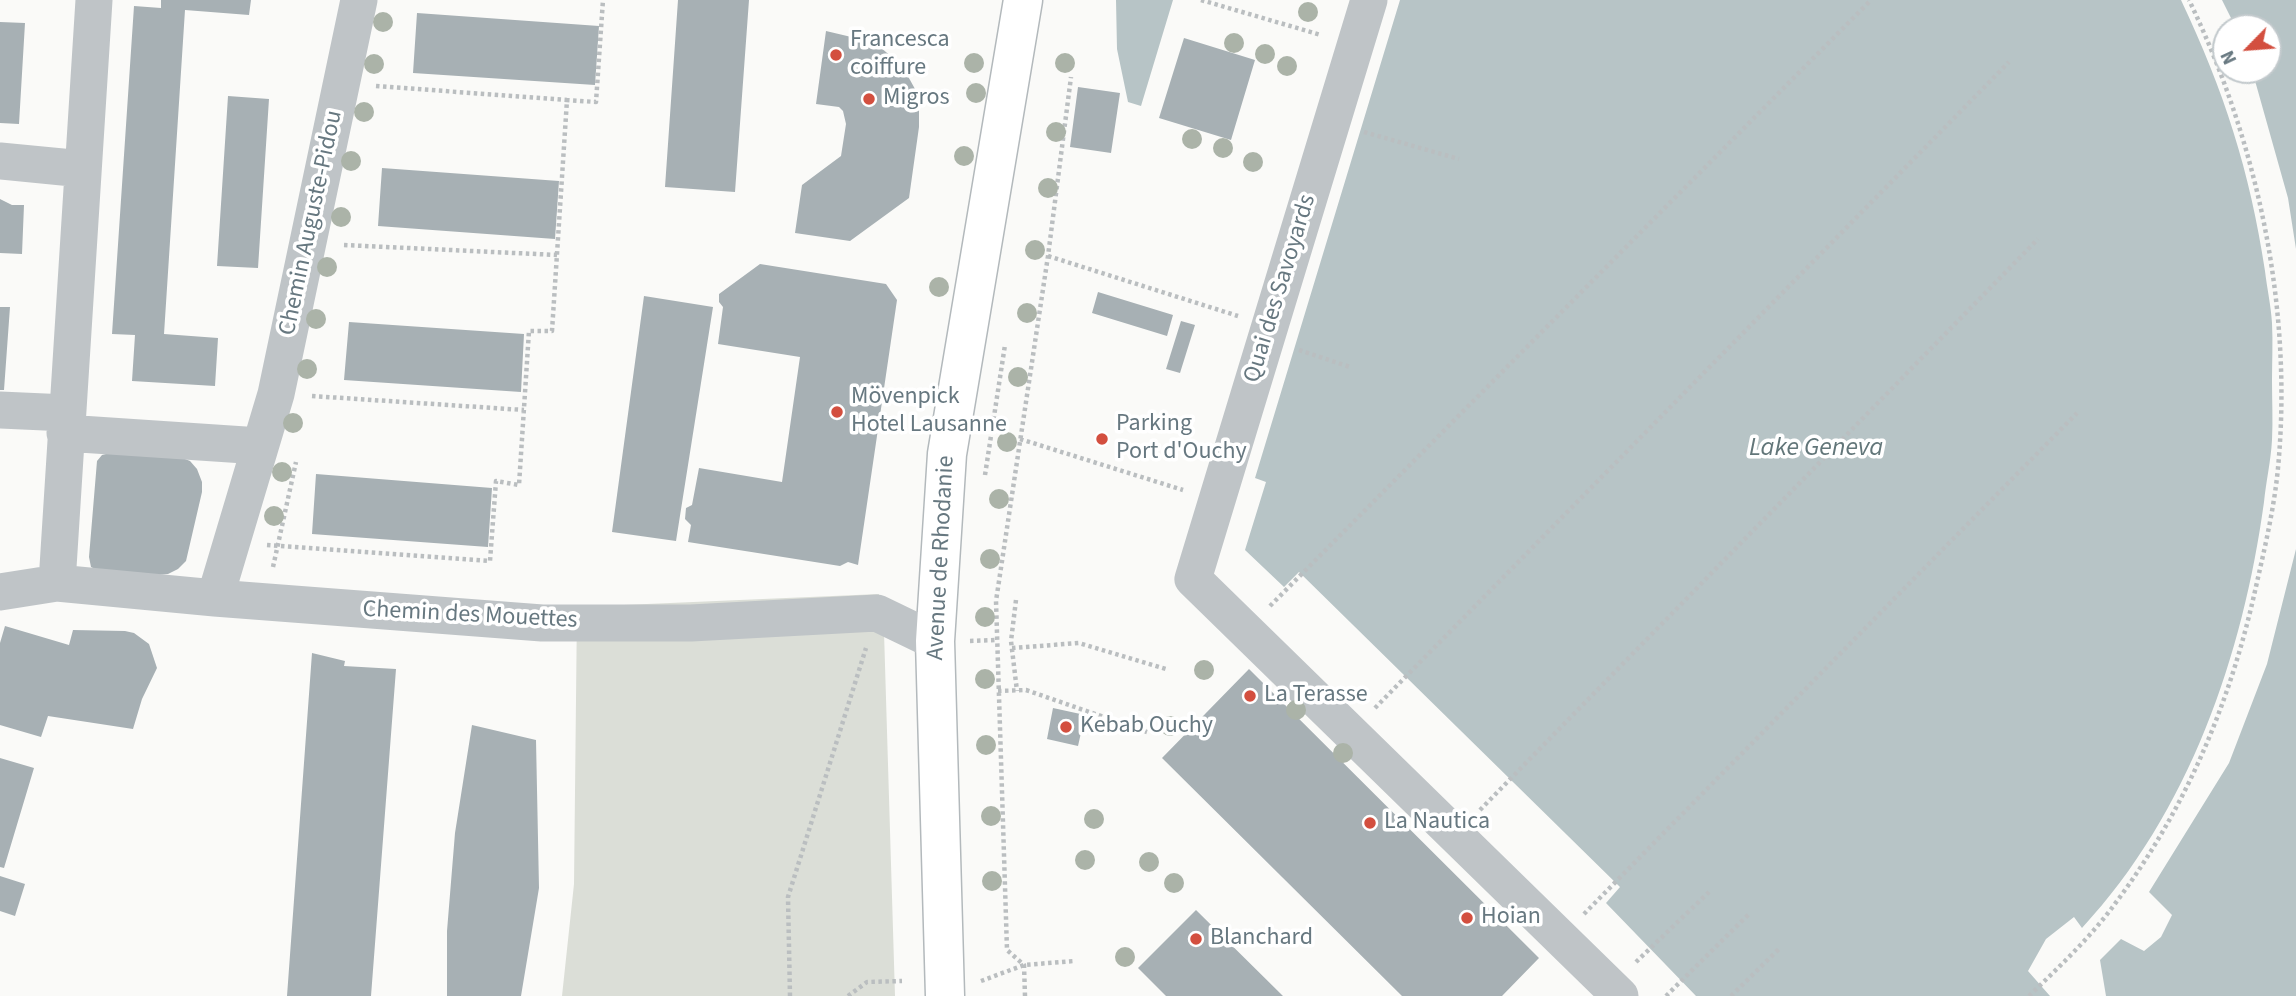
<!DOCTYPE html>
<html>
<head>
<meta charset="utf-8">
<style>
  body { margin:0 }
  #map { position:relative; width:2296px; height:996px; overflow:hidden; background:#fafaf8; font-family:"Source Sans 3",sans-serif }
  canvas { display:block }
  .north { position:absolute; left:2212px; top:14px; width:70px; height:70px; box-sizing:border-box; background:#fff; border:2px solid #c2c9cc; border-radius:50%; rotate:245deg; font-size:19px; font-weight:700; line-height:28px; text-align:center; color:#677880 }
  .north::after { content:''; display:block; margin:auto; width:24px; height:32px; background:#d34f3f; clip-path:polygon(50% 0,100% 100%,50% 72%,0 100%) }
</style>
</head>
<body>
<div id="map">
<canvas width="2296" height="996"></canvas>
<div class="north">N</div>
</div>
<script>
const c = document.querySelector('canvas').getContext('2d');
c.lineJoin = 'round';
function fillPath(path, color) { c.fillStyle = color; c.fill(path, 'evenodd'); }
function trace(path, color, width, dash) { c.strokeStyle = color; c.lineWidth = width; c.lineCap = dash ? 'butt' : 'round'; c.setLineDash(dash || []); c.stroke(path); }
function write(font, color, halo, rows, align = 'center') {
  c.font = font + ' "Source Sans 3",sans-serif'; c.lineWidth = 7; c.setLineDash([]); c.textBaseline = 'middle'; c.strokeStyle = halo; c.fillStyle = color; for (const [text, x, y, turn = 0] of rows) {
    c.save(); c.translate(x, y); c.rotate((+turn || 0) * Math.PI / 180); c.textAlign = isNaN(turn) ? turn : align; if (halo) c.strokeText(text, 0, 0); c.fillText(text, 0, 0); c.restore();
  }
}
fillPath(new Path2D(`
  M879,594L884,632L895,996H562L574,884L577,607Z`), '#dbded7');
fillPath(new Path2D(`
  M1116,0H1173L1141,106L1128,102L1117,49Z
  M1400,0H2181C2224,91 2250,171 2265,271C2267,288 2271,306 2272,323C2273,342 2272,362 2272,381C2272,401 2273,420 2272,440C2271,460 2266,482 2264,502C2243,655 2189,813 2082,928L2074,917L2046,939L2028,971L2050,996H1696L1606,903L1620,887L1299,572L1284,587L1245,550L1266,482L1255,478Z
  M2222,0H2296V249L2288,198L2252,70H2268V28H2236Z
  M2296,549V996H2106L2100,960L2121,939L2144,951L2161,937L2172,915L2149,892L2229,763L2267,664Z`), '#b7c4c6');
fillPath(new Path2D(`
  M161,0H251L249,15L185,10L164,334L218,338L215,386L132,381L135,335L112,334L134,6L161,8Z
  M678,0H749L735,192L665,187Z
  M417,13L599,26L595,85L413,73Z
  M0,22L25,23L19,124L0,123Z
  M826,31L864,40L880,47L893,58L904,69L915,89L919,109V127L909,198L850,241L795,233L802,185L841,156L846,124L843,111L839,107L816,104Z
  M1184,38L1255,60L1231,140L1159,118Z
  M1078,87L1120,93L1111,153L1070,147Z
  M228,96L269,99L258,268L217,266Z
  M382,168L559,181L555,239L378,226Z
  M0,199L12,205H24L22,254L0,253Z
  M760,264L886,284L897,300L858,565L848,562L840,566L688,542L691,525L685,519L686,508L692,505L699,468L782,482L800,357L718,344L723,307L719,302V294Z
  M1098,292L1173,315L1167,336L1092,313Z
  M644,296L713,307L676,541L612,532Z
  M0,307H10L4,390H0Z
  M1181,321L1195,325L1180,373L1166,369Z
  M349,322L524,334L521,392L344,380Z
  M110,453L180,457L190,461L197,469L202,482V492L186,561L178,569L168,574L158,575L97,570L91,567L89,557L97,461L102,455Z
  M316,474L492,488L488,547L312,534Z
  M5,626L69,645L73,630L125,631L134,633L149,644L157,668L142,699L133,729L48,716L41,737L0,725V643Z
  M312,653L345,661L344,666L396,669L371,996H287Z
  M1249,669L1539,958L1502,996H1402L1162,758Z
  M1053,708L1085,715L1078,746L1047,739Z
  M472,725L536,740L539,888L521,996H447V931L455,833Z
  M0,758L34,768L4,868L0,867Z
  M0,876L25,884L15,916L0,911Z
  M1196,910L1283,996H1166L1138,968Z`), '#a7b0b4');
const major = new Path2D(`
  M945,996L935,641L947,454L1023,0`);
trace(major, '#b3b9bc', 41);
trace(new Path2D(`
  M1201,0L1321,35
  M376,86L567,100
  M1364,132L1459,159
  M344,245L557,255
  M1048,256L1238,316
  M1299,350L1350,367
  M312,396L524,410
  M1020,439L1183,490
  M985,475L1005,345
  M267,545L490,561L496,481L519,485L529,331H552L567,100L596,102L603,0
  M273,567L296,462
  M1016,600L1011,641L1017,691
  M1270,606L1871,0
  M970,641L997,640
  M1012,648L1079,643L1166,669
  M998,691L1026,690L1147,732
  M1375,708L2009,62
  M1480,810L2038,239
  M1584,914L2077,413
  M1636,962L1709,892
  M981,981L1024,965L1074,961
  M790,996L788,897L866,648
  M848,996L867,982L902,981
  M1025,996L1024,965L1007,950L996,601L1048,256L1071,77
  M1666,996L1749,914
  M1731,996L1781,947
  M2029,996C2060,966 2092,936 2117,901C2186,808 2230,703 2255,591C2264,551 2274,510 2278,468C2293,309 2258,144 2189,0`), '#babec0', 4.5, [3.5, 3.5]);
trace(new Path2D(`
  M1369,0L1193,579L1620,996
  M0,161L83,169
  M0,410L67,413
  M65,433L260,446
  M57,583L94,0
  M0,592L57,583L215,598L542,623H691L877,613L935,641
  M215,598L276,394L359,0`), '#bfc4c7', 37);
trace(major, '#fff', 38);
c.fillStyle = '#abb3a8';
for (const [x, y] of [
  [1308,12],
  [383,22],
  [1234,43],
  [1265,54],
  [974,63],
  [1065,63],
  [374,64],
  [1287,66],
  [976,93],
  [364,112],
  [1056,132],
  [1192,139],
  [1223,148],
  [964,156],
  [351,161],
  [1253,162],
  [1048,188],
  [341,217],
  [1035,250],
  [327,267],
  [939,287],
  [1027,313],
  [316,319],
  [307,369],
  [1018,377],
  [293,423],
  [1007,442],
  [282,472],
  [999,499],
  [274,516],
  [990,559],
  [985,617],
  [1204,670],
  [985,679],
  [1296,710],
  [1170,726],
  [986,745],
  [1343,753],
  [991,816],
  [1094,819],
  [1085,860],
  [1149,862],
  [992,881],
  [1174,883],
  [1125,957]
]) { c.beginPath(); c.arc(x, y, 10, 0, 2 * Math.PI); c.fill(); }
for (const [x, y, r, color] of [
  [836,55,7,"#d34f3f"],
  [869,99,7,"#d34f3f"],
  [837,412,7,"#d34f3f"],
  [1102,439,7,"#d34f3f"],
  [1250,696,7,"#d34f3f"],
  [1066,727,7,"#d34f3f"],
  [1370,823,7,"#d34f3f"],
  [1467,918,7,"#d34f3f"],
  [1196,939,7,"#d34f3f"]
]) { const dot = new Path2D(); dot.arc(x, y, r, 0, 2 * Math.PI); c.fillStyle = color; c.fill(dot); trace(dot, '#fff', 2.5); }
write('24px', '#677880', '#fff', [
  ["Francesca",850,41],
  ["coiffure",850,69],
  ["Migros",883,99],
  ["Mövenpick",851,398],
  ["Hotel Lausanne",851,426],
  ["Parking",1116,425],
  ["Port d'Ouchy",1116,453],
  ["La Terasse",1264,696],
  ["Kebab Ouchy",1080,727],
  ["La Nautica",1384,823],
  ["Hoian",1481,918],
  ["Blanchard",1210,939]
], 'left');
write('24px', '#677880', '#fff', [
  ["Chemin Auguste-Pidou",312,223,-78],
  ["Quai des Savoyards",1281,289,-73],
  ["Avenue de Rhodanie",942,558,-87],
  ["Chemin des Mouettes",470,616,3]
]);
write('italic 26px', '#627679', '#fff', [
  ["Lake Geneva",1816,449]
]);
</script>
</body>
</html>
